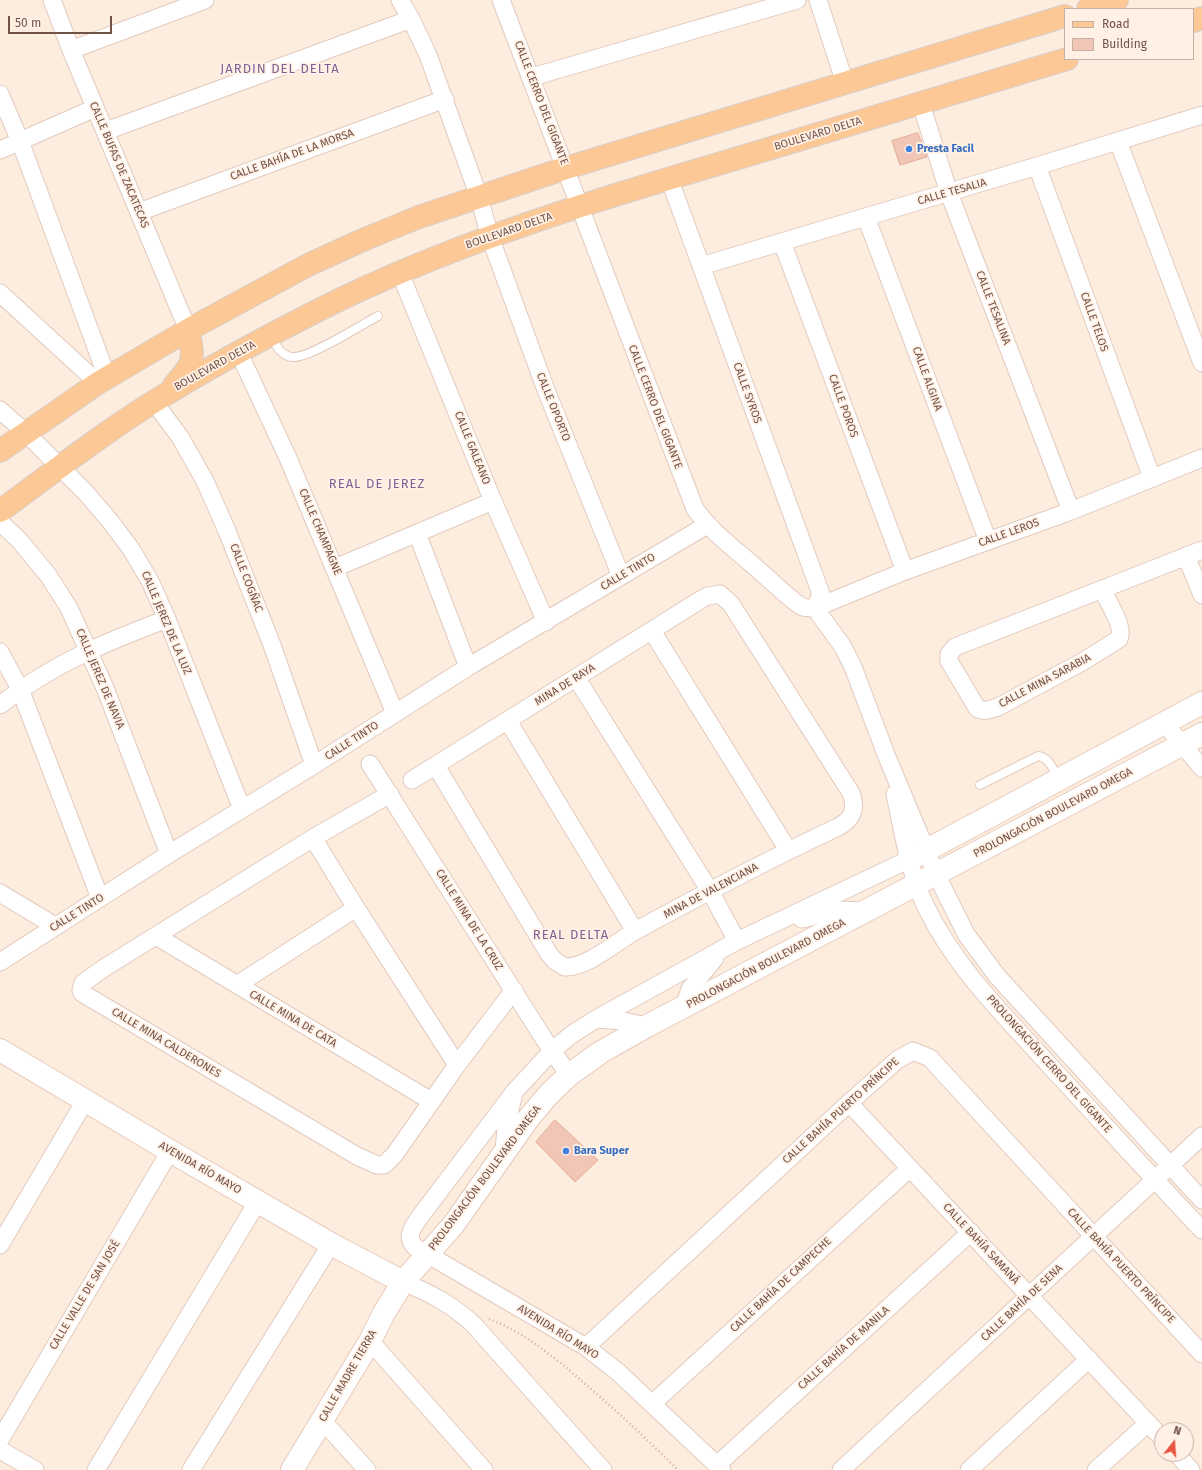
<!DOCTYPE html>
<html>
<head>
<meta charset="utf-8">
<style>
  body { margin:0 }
  #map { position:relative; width:1202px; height:1470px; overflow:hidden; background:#fceddf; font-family:"Fira Sans",sans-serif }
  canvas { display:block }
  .legend { position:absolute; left:1064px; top:8px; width:130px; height:52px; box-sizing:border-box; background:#fff1e5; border:1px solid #c7b1a6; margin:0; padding:5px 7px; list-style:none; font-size:12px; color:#725147 }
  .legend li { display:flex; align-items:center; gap:8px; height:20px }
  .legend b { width:20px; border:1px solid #c7b1a6 }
  .north { position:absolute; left:1154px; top:1422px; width:40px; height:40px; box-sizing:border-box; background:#fff1e5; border:1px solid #c7b1a6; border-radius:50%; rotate:17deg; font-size:11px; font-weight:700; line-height:16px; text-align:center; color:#725147 }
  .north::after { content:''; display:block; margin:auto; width:14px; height:18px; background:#e75242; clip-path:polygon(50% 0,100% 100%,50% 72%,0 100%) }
  .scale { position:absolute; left:8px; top:16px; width:104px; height:18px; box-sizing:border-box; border:2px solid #725147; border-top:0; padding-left:5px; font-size:12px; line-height:14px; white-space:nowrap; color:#725147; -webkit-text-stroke:3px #fff1e5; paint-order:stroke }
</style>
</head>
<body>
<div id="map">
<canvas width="1202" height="1470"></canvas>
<ul class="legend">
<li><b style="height:5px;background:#fcc996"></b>Road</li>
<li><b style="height:11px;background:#f1c6b6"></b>Building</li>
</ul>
<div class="north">N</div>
<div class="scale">50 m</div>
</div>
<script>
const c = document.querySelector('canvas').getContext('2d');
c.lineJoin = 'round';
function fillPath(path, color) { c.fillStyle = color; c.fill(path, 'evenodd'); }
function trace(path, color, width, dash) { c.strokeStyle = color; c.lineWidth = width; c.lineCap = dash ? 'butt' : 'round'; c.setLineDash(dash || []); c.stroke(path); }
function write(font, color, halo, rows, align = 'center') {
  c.font = font + ' "Fira Sans",sans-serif'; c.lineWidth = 3.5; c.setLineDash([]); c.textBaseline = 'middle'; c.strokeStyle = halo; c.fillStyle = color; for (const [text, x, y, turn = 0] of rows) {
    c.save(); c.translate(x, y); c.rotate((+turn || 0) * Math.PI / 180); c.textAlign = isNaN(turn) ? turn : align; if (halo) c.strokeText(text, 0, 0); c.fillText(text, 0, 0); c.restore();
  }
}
const building = new Path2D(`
  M918,133L927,157L900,165L892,141Z
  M555,1120L598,1160L575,1182L536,1142Z`);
fillPath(building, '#f1c6b6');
trace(building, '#e4aa97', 1);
const lane = new Path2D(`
  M271,337C276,345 281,356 292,357C308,359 361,325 378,316
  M980,785L1038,756C1049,757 1054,771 1059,779`);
const street = new Path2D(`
  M52,0L71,50L188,330
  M400,0L411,19L428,55L479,197L490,237L546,390L621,576
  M501,0L695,509C714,535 739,552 763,574C773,582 792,602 803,607C806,608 812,608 815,608L843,647L853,667L887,757L936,874L966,934L997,976L1202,1200
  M818,0L845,83
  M71,50L205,0
  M532,77L797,0
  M0,94L20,141L107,377
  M921,104L949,193L1071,511
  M106,131L411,19
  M1118,141L1202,363
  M0,150L95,108
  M1037,166L1152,478
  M669,178L821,594L815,608
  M139,212L445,99
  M866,217L988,541
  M782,242L905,571
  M701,266L1037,166L1202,115
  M400,273L493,501L546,622
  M0,293L98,383
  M239,353L288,458L395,713
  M154,402L180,437L205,481L227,531L272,645L314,765
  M0,410L26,433L86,493L110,521L131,549L150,581L167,619L242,809
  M0,522L19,540L48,575L69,608L105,688L169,854
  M417,533L468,667
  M1186,556L1202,595
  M335,568L493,501
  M1102,590C1108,601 1125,628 1119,639L1082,662L998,707C991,709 983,713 977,708L949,661V654L955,647L1202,550
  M815,608L905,571L1071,511L1202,458
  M652,631L788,850
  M0,652L20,689L100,898
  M577,679L710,891L737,941
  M0,705C52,664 106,642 167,619
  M508,721L635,931
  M1165,724L1202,768
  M370,764L544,1039L569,1075
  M412,780L702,599L708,596L720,594L731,604L851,793C857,809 853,819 838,827C770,859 703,894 637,930C617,941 587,968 565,967L555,961L549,954L436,766
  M390,794L313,838L104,968L83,983L81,990L82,993L357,1156L377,1165H384L395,1154L457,1065L514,990
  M895,794C903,833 909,871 926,907C956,969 1005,1016 1050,1066C1101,1121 1151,1176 1202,1230
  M313,838L356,908L457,1065
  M0,893L55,926
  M802,919L840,910L864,911
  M156,936L431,1101
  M0,962L169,854L314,765L468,667L707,525
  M237,985L356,908
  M684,1007L690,989L715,958
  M596,1019L623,1021L647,1026
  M849,1103L1162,1438
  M504,1151L506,1127L513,1097
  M0,1245L85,1101
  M403,1282C430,1293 453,1305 474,1325L603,1470
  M370,1341L484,1470
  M586,1347L849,1103L897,1060L913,1051L930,1058L939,1068L1202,1354
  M653,1403L910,1168
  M322,1420L367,1470
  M0,1440L170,1151
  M0,1450L35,1470
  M1177,1454L1191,1470
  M717,1465L971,1232
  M96,1470L258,1201
  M191,1470L331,1244
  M722,1470L618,1372L586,1347L415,1247C405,1237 413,1227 419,1218L515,1091L553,1050L571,1035L596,1019L737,941L908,860
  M841,1470L1202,1136
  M969,1470L1089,1359
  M1096,1470L1148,1423`);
const secondary = new Path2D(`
  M908,860L1202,703
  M0,1050L170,1151L331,1244L403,1282
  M292,1470L370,1341L384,1313L403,1282L454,1224L528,1119L549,1094L569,1075L601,1052L647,1026L1202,734`);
const primary = new Path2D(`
  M1088,9L1117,0
  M1193,21L1202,18
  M174,385C194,363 195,360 188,330
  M0,451L98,383L188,330L308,265L365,239L419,217L566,168L1065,16
  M0,511C55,471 109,428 168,393C224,359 284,327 343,298C469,238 602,198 735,159C846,126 957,93 1067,59`);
trace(lane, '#e2cabe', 10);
trace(street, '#e2cabe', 19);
trace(secondary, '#e7cabb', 24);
trace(primary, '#d8cecb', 24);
trace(new Path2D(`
  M489,1319C528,1334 560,1362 591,1389C621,1415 650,1442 678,1470`), '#d6aa9a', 2.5, [1, 3]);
trace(lane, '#fff', 8);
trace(street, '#fff', 17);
trace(secondary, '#fff', 22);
trace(primary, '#fcc996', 22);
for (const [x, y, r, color] of [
  [909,149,4,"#3f7fe0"],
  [566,1151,4,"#3f7fe0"]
]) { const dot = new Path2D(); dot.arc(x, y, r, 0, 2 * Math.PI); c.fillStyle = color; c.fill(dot); trace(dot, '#fff1e5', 1.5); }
write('11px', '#725147', '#fff1e5', [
  ["CALLE CERRO DEL GIGANTE",541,103,69],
  ["BOULEVARD DELTA",818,134,-17],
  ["CALLE BAHÍA DE LA MORSA",292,155,-20],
  ["CALLE BUFAS DE ZACATECAS",119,165,67],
  ["CALLE TESALIA",952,192,-16],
  ["BOULEVARD DELTA",509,231,-19],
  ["CALLE TESALINA",993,308,69],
  ["CALLE TELOS",1094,322,70],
  ["BOULEVARD DELTA",215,366,-29],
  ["CALLE ALGINA",927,379,70],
  ["CALLE SYROS",747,393,70],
  ["CALLE POROS",843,406,70],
  ["CALLE OPORTO",553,407,68],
  ["CALLE CERRO DEL GIGANTE",655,407,69],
  ["CALLE GALEANO",472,448,68],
  ["CALLE CHAMPAGNE",320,532,67],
  ["CALLE LEROS",1009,533,-20],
  ["CALLE TINTO",628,572,-31],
  ["CALLE COGÑAC",246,578,69],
  ["CALLE JEREZ DE LA LUZ",166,623,67],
  ["CALLE JEREZ DE NAVIA",100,679,67],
  ["CALLE MINA SARABIA",1045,681,-28],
  ["MINA DE RAYA",565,685,-32],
  ["CALLE TINTO",352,741,-33],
  ["PROLONGACIÓN BOULEVARD OMEGA",1053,813,-28],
  ["MINA DE VALENCIANA",711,891,-28],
  ["CALLE TINTO",77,913,-32],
  ["CALLE MINA DE LA CRUZ",469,920,58],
  ["PROLONGACIÓN BOULEVARD OMEGA",766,964,-28],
  ["CALLE MINA DE CATA",293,1019,31],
  ["CALLE MINA CALDERONES",166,1043,31],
  ["PROLONGACIÓN CERRO DEL GIGANTE",1049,1064,48],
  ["CALLE BAHÍA PUERTO PRÍNCIPE",841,1111,-42],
  ["AVENIDA RÍO MAYO",200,1168,30],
  ["PROLONGACIÓN BOULEVARD OMEGA",485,1178,-53],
  ["CALLE BAHÍA SAMANÁ",981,1244,47],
  ["CALLE BAHÍA PUERTO PRÍNCIPE",1121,1266,47],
  ["CALLE BAHÍA DE CAMPECHE",781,1285,-43],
  ["CALLE VALLE DE SAN JOSÉ",85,1295,-59],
  ["CALLE BAHÍA DE SENA",1022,1303,-43],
  ["AVENIDA RÍO MAYO",558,1332,32],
  ["CALLE BAHÍA DE MANILA",844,1348,-42],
  ["CALLE MADRE TIERRA",348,1376,-60]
]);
write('bold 11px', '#366cbe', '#fff1e5', [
  ["Presta Facil",917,149],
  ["Bara Super",574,1151]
], 'left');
c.letterSpacing = '1px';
write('13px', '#7e6295', '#fff1e5', [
  ["JARDIN DEL DELTA",280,69],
  ["REAL DE JEREZ",377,484],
  ["REAL DELTA",571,935]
]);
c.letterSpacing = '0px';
</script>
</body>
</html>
